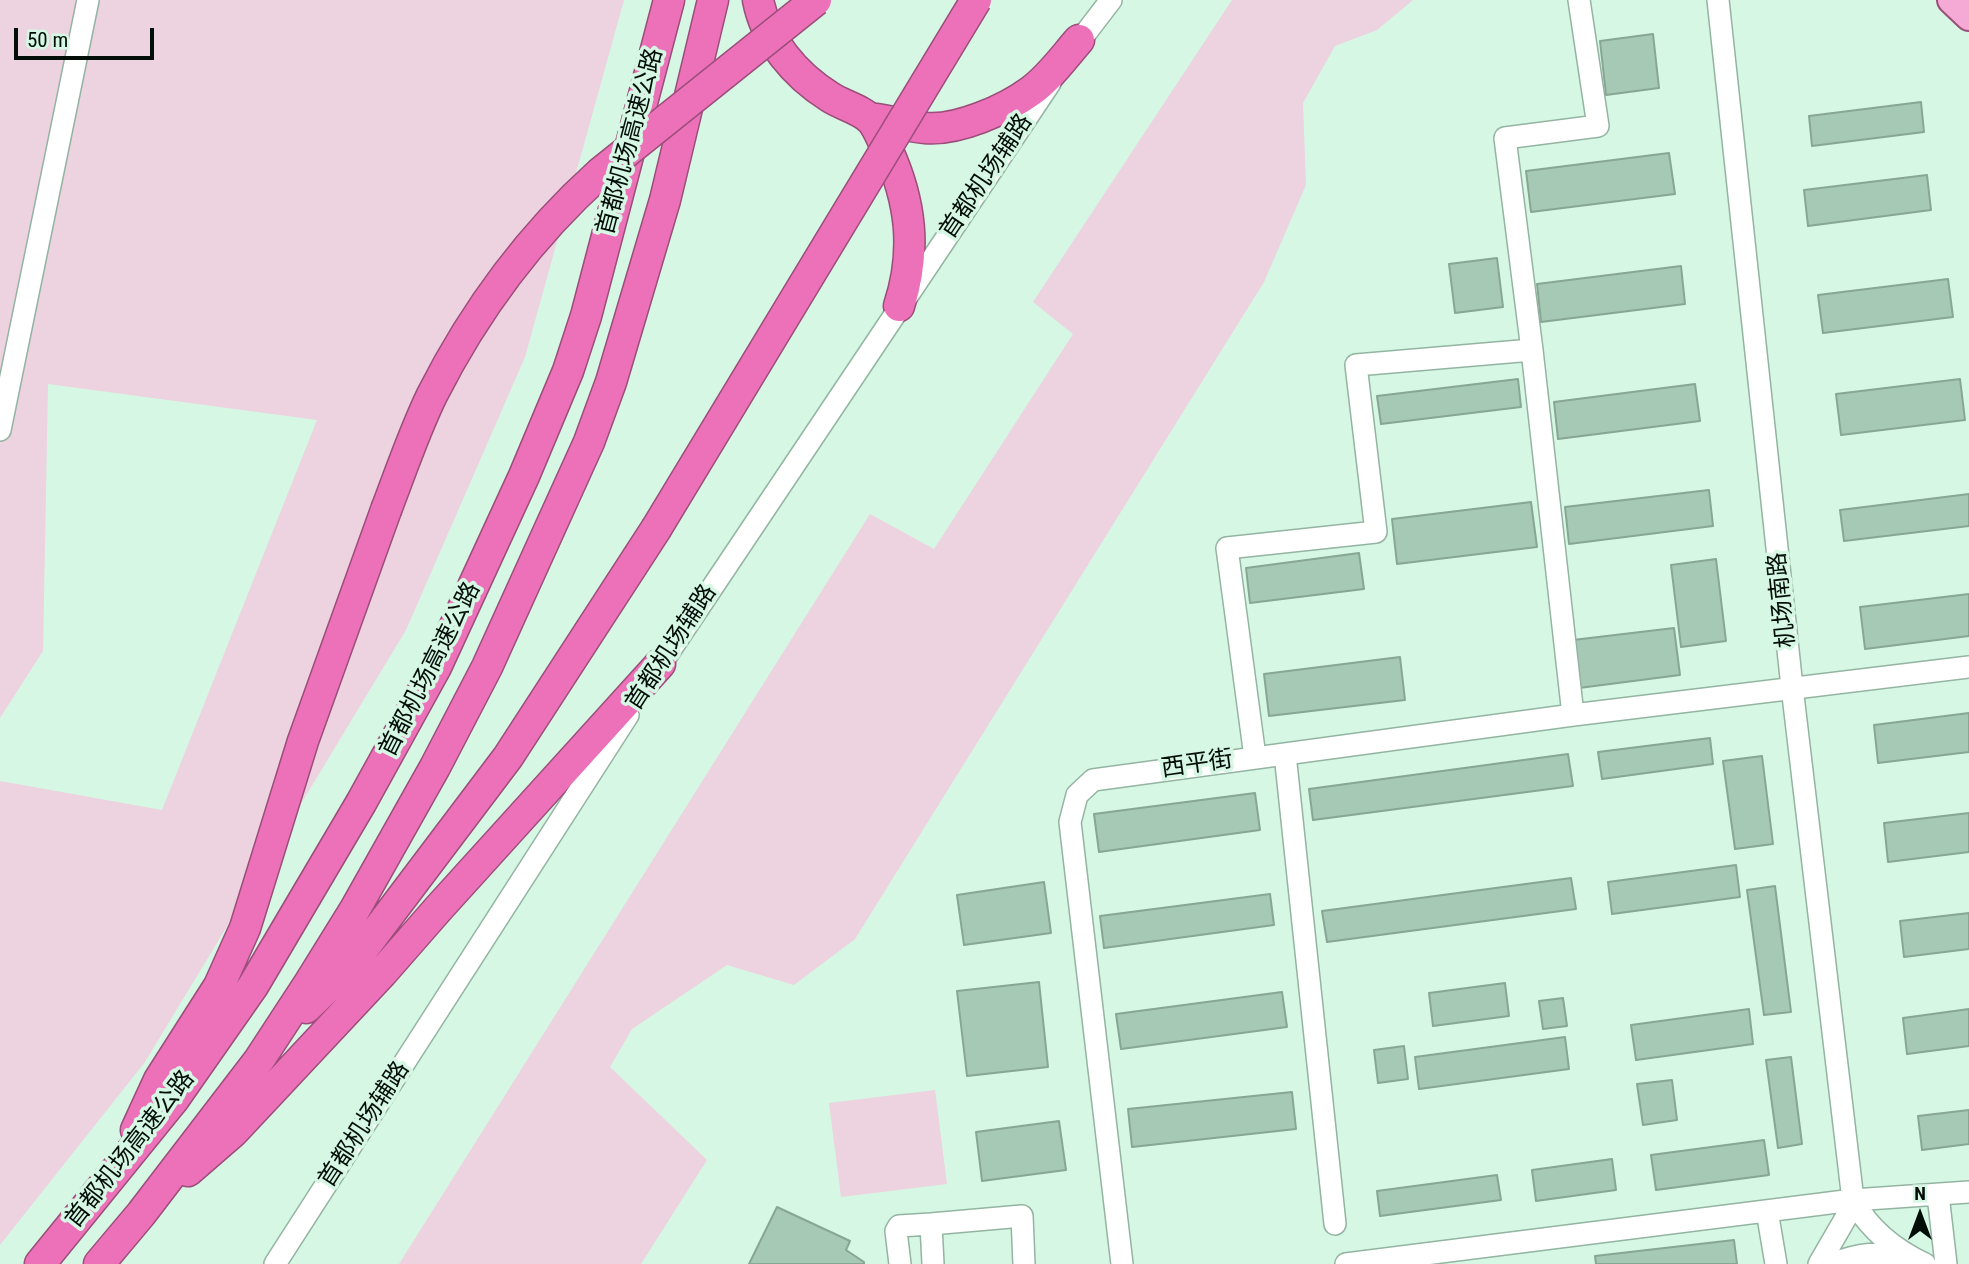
<!DOCTYPE html>
<html>
<head>
<meta charset="utf-8">
<style>
  body { margin:0 }
  #map { position:relative; width:1969px; height:1264px; overflow:hidden; background:#d6f7e4; font-family:"Roboto Condensed",sans-serif }
  canvas { display:block }
  .north { position:absolute; left:1885px; top:1180px; width:70px; height:70px; -webkit-text-stroke:5px #d6f7e4; paint-order:stroke; rotate:0deg; font-size:19px; font-weight:700; line-height:28px; text-align:center; color:#040e08 }
  .north::after { content:''; display:block; margin:auto; width:24px; height:32px; background:#040e08; clip-path:polygon(50% 0,100% 100%,50% 72%,0 100%) }
  .scale { position:absolute; left:14px; top:28px; width:140px; height:32px; box-sizing:border-box; border:4px solid #040e08; border-top:0; padding-left:9px; font-size:21px; line-height:24px; white-space:nowrap; color:#040e08; -webkit-text-stroke:5px #d6f7e4; paint-order:stroke }
</style>
</head>
<body>
<div id="map">
<canvas width="1969" height="1264"></canvas>
<div class="north">N</div>
<div class="scale">50 m</div>
</div>
<script>
const c = document.querySelector('canvas').getContext('2d');
c.lineJoin = 'round';
function fillPath(path, color) { c.fillStyle = color; c.fill(path, 'evenodd'); }
function trace(path, color, width, dash) { c.strokeStyle = color; c.lineWidth = width; c.lineCap = dash ? 'butt' : 'round'; c.setLineDash(dash || []); c.stroke(path); }
function write(font, color, halo, rows, align = 'center') {
  c.font = font + ' "Roboto Condensed","Noto Sans SC",sans-serif'; c.lineWidth = 7; c.setLineDash([]); c.textBaseline = 'middle'; c.strokeStyle = halo; c.fillStyle = color; for (const [text, x, y, turn = 0] of rows) {
    c.save(); c.translate(x, y); c.rotate((+turn || 0) * Math.PI / 180); c.textAlign = isNaN(turn) ? turn : align; if (halo) c.strokeText(text, 0, 0); c.fillText(text, 0, 0); c.restore();
  }
}
fillPath(new Path2D(`
  M0,0H624L525,357L406,630L145,1062L0,1245V781L162,810L317,420L48,384L43,651L0,718Z
  M1232,0H1413L1377,30L1335,46L1303,103L1306,185L1264,282L855,939L794,985L727,965L632,1029L610,1067L707,1160L641,1264H399L870,514L934,549L1073,334L1033,302Z
  M935,1090L947,1184L841,1197L829,1103Z`), '#edd2df');
const building = new Path2D(`
  M1653,34L1659,88L1606,95L1600,41Z
  M1921,102L1924,132L1812,146L1809,116Z
  M1669,153L1675,194L1531,212L1526,171Z
  M1927,175L1931,210L1808,226L1804,190Z
  M1497,258L1503,307L1455,313L1449,264Z
  M1681,266L1685,304L1541,322L1537,284Z
  M1948,279L1953,317L1823,333L1818,295Z
  M1518,379L1521,407L1381,424L1377,396Z
  M1960,379L1965,420L1841,435L1836,394Z
  M1695,384L1700,421L1558,439L1554,402Z
  M1709,490L1713,526L1569,544L1565,507Z
  M1969,494V526L1844,541L1840,510Z
  M1531,502L1537,547L1397,564L1392,519Z
  M1359,553L1364,589L1250,603L1246,568Z
  M1716,559L1726,641L1681,647L1671,565Z
  M1969,594V636L1865,649L1860,607Z
  M1674,628L1680,675L1579,688L1573,640Z
  M1400,657L1405,700L1269,716L1264,674Z
  M1969,713V752L1878,763L1874,725Z
  M1710,738L1713,764L1602,779L1598,752Z
  M1568,754L1573,786L1313,820L1309,789Z
  M1762,756L1773,844L1735,849L1723,761Z
  M1255,793L1260,830L1099,852L1094,814Z
  M1969,813V852L1888,862L1884,823Z
  M1736,865L1740,897L1612,914L1608,882Z
  M1571,878L1576,909L1327,942L1322,911Z
  M1044,882L1051,933L964,945L957,895Z
  M1775,886L1791,1012L1764,1015L1747,890Z
  M1270,894L1274,925L1104,948L1100,916Z
  M1969,913V949L1904,957L1900,921Z
  M1039,982L1048,1067L967,1076L957,991Z
  M1505,983L1509,1016L1433,1026L1429,993Z
  M1282,992L1287,1027L1121,1049L1116,1014Z
  M1563,998L1567,1026L1543,1029L1539,1001Z
  M1749,1009L1753,1044L1636,1060L1631,1025Z
  M1969,1009V1046L1907,1054L1903,1018Z
  M1565,1037L1569,1069L1419,1089L1415,1057Z
  M1404,1046L1408,1079L1378,1083L1374,1050Z
  M1791,1057L1802,1144L1778,1148L1766,1060Z
  M1672,1080L1677,1120L1643,1125L1637,1084Z
  M1292,1092L1296,1129L1132,1147L1128,1109Z
  M1969,1110V1144L1922,1150L1918,1116Z
  M1059,1121L1066,1170L982,1181L976,1132Z
  M1764,1140L1769,1175L1656,1190L1651,1155Z
  M1612,1159L1616,1190L1536,1201L1532,1170Z
  M1497,1175L1501,1200L1380,1216L1377,1191Z
  M777,1207L850,1241L846,1250L864,1262V1264H749Z
  M1734,1240L1737,1264H1596L1595,1256Z`);
fillPath(building, '#a5c9b4');
trace(building, '#87a694', 2);
const minor = new Path2D(`
  M1718,0L1792,687L1853,1200C1869,1229 1895,1250 1925,1264
  M1072,51L1111,0
  M0,430L88,0
  M653,676L1050,83
  M1573,715L1532,350L1505,138L1598,126L1579,0
  M1285,754L1335,1224
  M1255,757L1227,548L1376,532L1356,365L1532,350
  M1938,1195L1946,1264
  M1767,1211L1776,1264
  M275,1264L628,715
  M900,1264L896,1231L899,1226L931,1224
  M933,1264L931,1224L1022,1216L1024,1264
  M1122,1264L1070,822L1077,795L1093,780L1573,715L1969,667
  M1346,1264L1853,1200L1969,1192
  M1819,1264L1848,1214L1853,1200
  M1832,1264C1860,1253 1877,1252 1907,1257`);
const major = new Path2D(`
  M1951,0L1969,17`);
const highway = new Path2D(`
  M758,0C766,41 795,75 830,97C842,105 863,110 872,121C878,128 882,140 887,149C911,201 917,251 899,306
  M876,119C893,121 908,127 925,128C957,131 1005,110 1031,91C1050,77 1064,57 1079,40
  M306,1008L351,965L508,757L656,529
  M136,1130L159,1080L219,986L245,928L303,741L386,510
  M188,1171L233,1132L382,973L438,909L660,664
  M40,1264L174,1099L253,986L361,803L436,667L524,476L568,371L586,316L669,0
  M99,1264L141,1214L259,1060L310,982L354,911L435,767L487,667L589,442L611,382L665,200L713,0`);
trace(minor, '#94b4a2', 24);
trace(major, '#9b4e7a', 30);
trace(highway, '#9b4e7a', 33);
trace(minor, '#fff', 21);
trace(major, '#f4aad4', 26);
trace(highway, '#ec71b8', 30);
const highwayBridge = new Path2D(`
  M386,510C401,471 414,432 432,395C474,312 531,235 600,173L816,0
  M656,529L976,0`);
trace(highwayBridge, '#9b4e7a', 33, []);
trace(highwayBridge, '#ec71b8', 30);
write('24px', '#040e08', '#d6f7e4', [
  ["首都机场高速公路",631,142,-75],
  ["首都机场辅路",987,177,-56],
  ["机场南路",1783,600,-96],
  ["首都机场辅路",672,648,-57],
  ["首都机场高速公路",431,670,-63],
  ["西平街",1197,765,-8],
  ["首都机场辅路",365,1125,-57],
  ["首都机场高速公路",131,1150,-52]
]);
</script>
</body>
</html>
